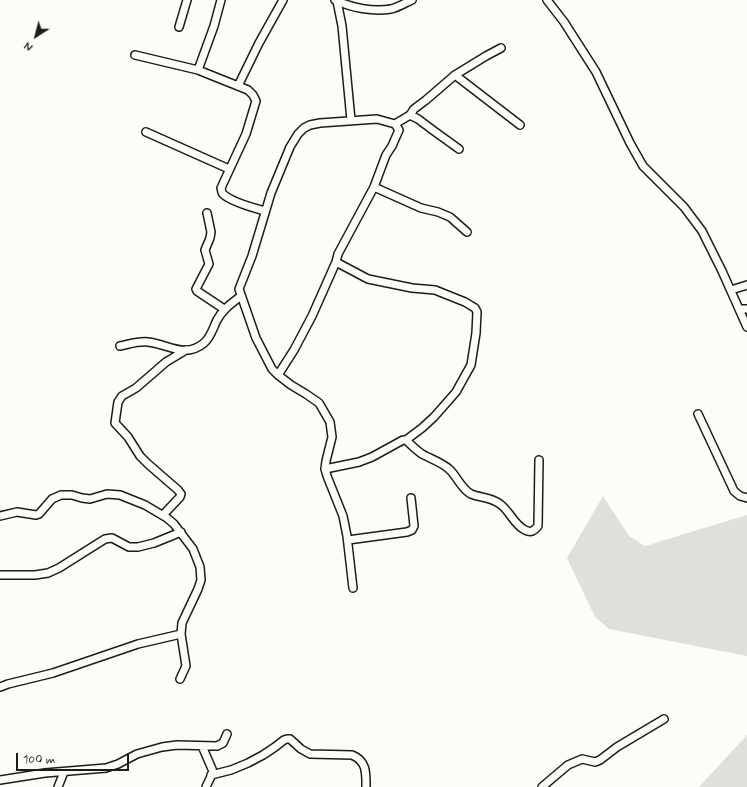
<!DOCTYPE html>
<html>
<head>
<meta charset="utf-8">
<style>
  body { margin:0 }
  #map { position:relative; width:747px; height:787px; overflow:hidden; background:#fdfcf7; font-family:Mynerve,sans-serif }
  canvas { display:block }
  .north { position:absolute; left:16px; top:16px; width:40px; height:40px; -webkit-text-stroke:3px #fdfcf7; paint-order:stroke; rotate:216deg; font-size:11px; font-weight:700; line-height:16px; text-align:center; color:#1c1c1c }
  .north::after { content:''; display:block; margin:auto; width:14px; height:18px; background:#1c1c1c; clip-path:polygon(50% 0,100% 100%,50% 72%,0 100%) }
  .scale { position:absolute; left:16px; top:753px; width:113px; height:18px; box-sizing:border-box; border:2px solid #1c1c1c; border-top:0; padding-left:5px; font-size:12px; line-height:14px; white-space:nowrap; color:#1c1c1c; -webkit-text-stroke:3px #fdfcf7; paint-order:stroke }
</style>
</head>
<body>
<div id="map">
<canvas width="747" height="787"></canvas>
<div class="north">N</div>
<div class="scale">100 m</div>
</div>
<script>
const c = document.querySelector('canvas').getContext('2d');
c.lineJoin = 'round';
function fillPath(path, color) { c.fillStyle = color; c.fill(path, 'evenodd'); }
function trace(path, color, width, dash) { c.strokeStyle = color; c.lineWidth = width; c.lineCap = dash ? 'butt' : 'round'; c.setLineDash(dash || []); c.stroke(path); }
fillPath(new Path2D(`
  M603,496L629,536L645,546L747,515V656L609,629L595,617L567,558Z
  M747,735V787H699Z`), '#e0dfdb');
const street = new Path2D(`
  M335,0C352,8 373,12 391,9C399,7 405,3 412,0
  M547,0L564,22L596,72L630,143L643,166L684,207L702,231L722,271L747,327
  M337,1L342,26L351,120
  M179,27L187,0
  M135,55L198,70L248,90L253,95L256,101L246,134L221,188C222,190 221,192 223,194C231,202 254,208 265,211
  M198,70L214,26L221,0
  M455,75L520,125
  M238,86L259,43L283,0
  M410,115L414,109L426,100L455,75L486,56L501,48
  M395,124L410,115L418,119L434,131L459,149
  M146,132L229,169
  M374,187L421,208L438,212L450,217L467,232
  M207,213L211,232L210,238L205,250L209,264L196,289L197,291L224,309
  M731,290L747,285
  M739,309H747
  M120,346C130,344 138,341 148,342C168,344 185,359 204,343C211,337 213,328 217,320C223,309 232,303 241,296
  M278,375L294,350L312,316L336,262L338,254L374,187L386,155L392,146L399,130L395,124L377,119L320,123L310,125L304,128L298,134L290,147L271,193L252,256L239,289L256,338L272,369L278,375L291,385L306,394L319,403L330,422L332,437L326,461L325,469L327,476L343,516L347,536L353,588
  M698,414L734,491L740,496L747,498
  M406,440C411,445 416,450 422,454C431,459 441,462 449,469C457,476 461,489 471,494C481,498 491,497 500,504C510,511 514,525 525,530C531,533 534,531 538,526L539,460
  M325,469L359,462L372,457L403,440H406L422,428L434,417L456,392L471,365L476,333L477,312L475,308L465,302L435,290L412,288L368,279L336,262
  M163,515L180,497L181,494L178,490L148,464L140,456L128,437L115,423L118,402L122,396L136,388L166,362L186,350
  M0,516L17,512L36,515L39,514L52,499L61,495H72L82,498L90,499L107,494L120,495L145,505L167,518L174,524L193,549L200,567L201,580L198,589L182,623L181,634L186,666L180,679
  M348,540L407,532L412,530L414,526L411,498
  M0,575H35L48,573L59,568L105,539L112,538L129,547H138L154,543L181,532
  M0,687L8,684L53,673L138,644L181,634
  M202,746L212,769L213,772L206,787
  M211,775L231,770L248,763L263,755L275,747L284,740L287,739H290L301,749L310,754L352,755C367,761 366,773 366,787
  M0,780L45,773L106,768L118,764L137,754L162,747L177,745L217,746L223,743L227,734
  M58,787L64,772
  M542,787L568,765L582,759L595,762L600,760L617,747L664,719`);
trace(street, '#1c1c1c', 10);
trace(street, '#fdfcf7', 7);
</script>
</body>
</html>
